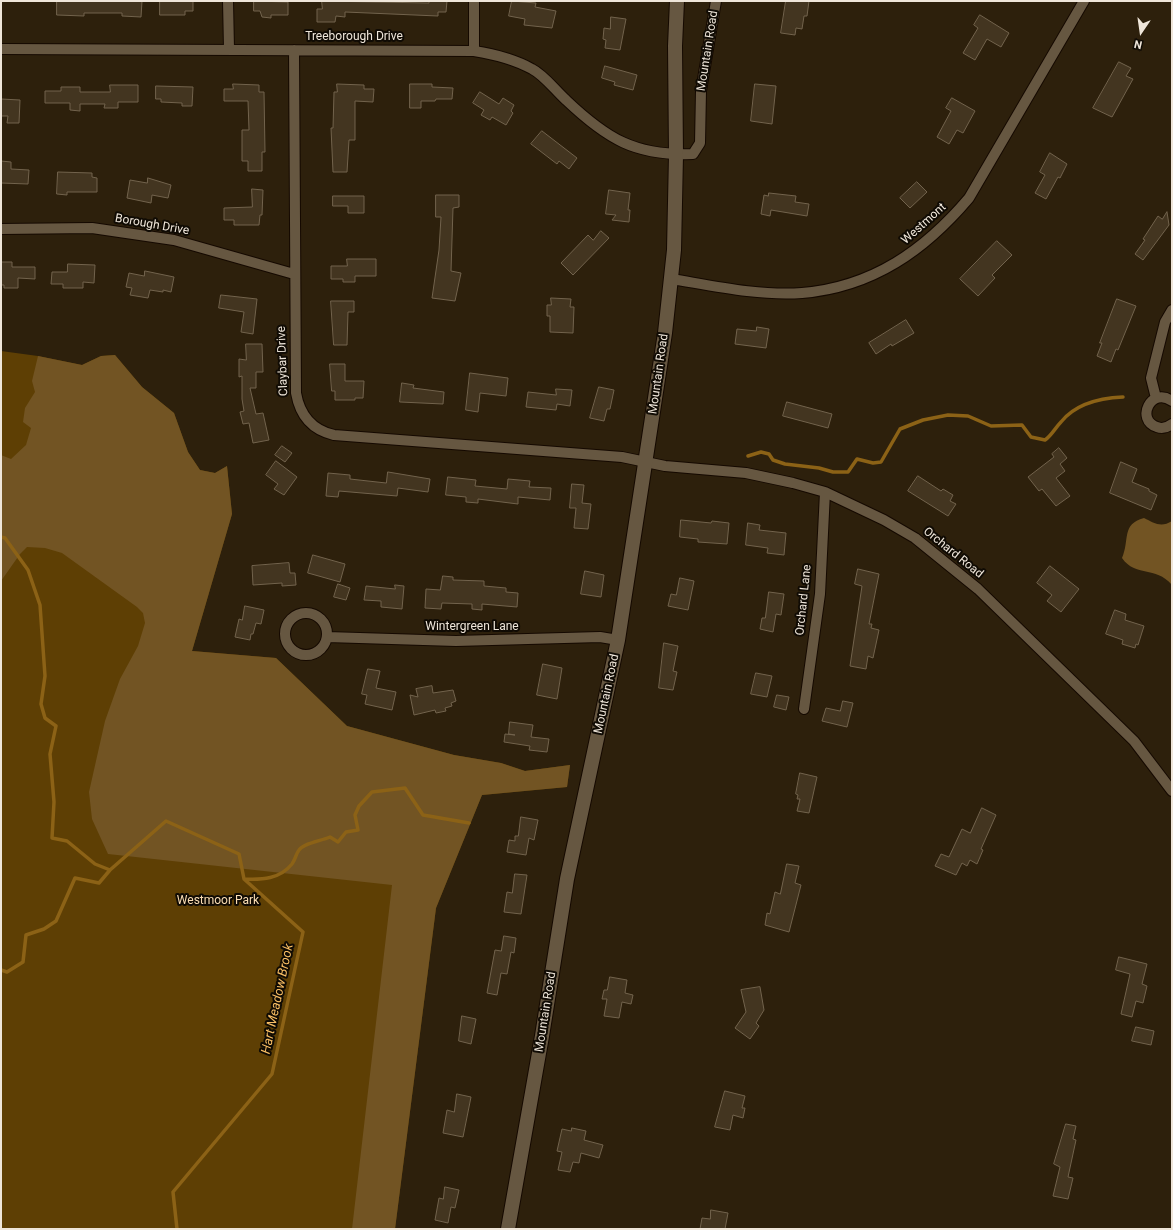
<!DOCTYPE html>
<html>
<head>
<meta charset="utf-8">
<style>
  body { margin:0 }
  #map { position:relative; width:1173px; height:1230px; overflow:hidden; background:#2d200c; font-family:Roboto,sans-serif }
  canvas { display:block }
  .frame { position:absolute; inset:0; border:2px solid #efe6da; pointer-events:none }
  .north { position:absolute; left:1121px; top:12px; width:40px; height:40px; -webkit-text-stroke:3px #100b04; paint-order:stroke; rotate:193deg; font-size:11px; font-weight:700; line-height:16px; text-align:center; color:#efe6da }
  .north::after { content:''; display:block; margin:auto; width:14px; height:18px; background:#efe6da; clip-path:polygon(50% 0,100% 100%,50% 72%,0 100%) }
</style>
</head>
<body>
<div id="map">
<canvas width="1173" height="1230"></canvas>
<div class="frame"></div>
<div class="north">N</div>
</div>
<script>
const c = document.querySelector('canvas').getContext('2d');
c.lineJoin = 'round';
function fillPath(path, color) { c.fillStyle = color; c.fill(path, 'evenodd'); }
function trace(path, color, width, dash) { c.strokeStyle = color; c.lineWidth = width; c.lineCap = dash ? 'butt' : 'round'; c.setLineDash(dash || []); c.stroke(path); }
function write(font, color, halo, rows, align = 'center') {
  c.font = font + ' Roboto,sans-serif'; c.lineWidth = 4; c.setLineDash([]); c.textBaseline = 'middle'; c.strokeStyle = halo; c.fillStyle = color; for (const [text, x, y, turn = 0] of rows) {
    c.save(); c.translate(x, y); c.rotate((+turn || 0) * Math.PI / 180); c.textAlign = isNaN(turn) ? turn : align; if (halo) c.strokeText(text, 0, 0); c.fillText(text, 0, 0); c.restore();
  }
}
fillPath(new Path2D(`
  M1,351L38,356L82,365L101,356L115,355L142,387L174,413L188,452L200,470L215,473L227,466L232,514L192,651L276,658L347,726L454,755L501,763L525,771L570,765L567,787L482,795L436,908L395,1229H1Z`), '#5e3f04');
fillPath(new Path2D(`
  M115,355L142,387L174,413L188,452L200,470L215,473L227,466L232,514L192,651L276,658L347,726L454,755L501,763L525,771L570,765L567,787L482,795L436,908L395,1229H352L392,885L108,854L92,819L89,792L105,721L120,679L138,646L145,623L143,613L137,607L62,553L45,548L27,547L20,554L1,581V455L11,459L26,445L31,428L23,422L25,408L35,392L32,381L38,356L82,365L101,356Z
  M1144,518C1154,523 1161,528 1172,521V585C1155,565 1136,578 1122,558C1130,540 1121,524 1144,518Z`), '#725423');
trace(new Path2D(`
  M748,456L761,452L769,454L773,460L785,464L819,468L833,472H848L857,459L873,463L881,462L900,429L923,420L948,415L968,416L991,426L1022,425L1031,437L1045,440C1052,435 1055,428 1061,422C1076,403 1101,398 1123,397
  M1,537L5,538L28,570L40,605L45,676L41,704L45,718L56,726L50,754L54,802L52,838L67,841L95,864L110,870
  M244,879C262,880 280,879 292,864C295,860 296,854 299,850C304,843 321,841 330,837L338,842L346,832L358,830L355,815L359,806L372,792L405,788L423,815L469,823
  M1,970L7,972L23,962L26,935L44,929L56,921L75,878L99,883L110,870L166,821L239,854L244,879L303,932L272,1074L173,1192L177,1229`), '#8c6216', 3.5);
const building = new Path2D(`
  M57,1H142L141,17L122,16V13H84V16L57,15Z
  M160,1H193V11H185V15H160Z
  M254,1L288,2V15H271V18L262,17L260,11H254Z
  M322,1L429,3V1H447L446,12H438V16L345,12V17L336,16L335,22H317V9H322Z
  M512,1L536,3L535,7L556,11L552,28L524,25L525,19L509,16Z
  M786,1H809L807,16H804L802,29L796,28L795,35L781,33Z
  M980,15L1009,33L1001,47L987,39L975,60L963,53L978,28L974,25Z
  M611,17L626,19L620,50L605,48L606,40L603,39L604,28L610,29Z
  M1119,62L1131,68L1126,76L1133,79L1112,117L1093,108Z
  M605,66L637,75L633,90L614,85L615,82L602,78Z
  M233,84L259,85V92H264L265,152H262V171H248V161H242V130H249L248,101H224V89H233Z
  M337,84L364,85V89H374L373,102L355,101V140H349L347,172H333L331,128H333L334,92H337Z
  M410,84H432V87L453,88L452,99H436L435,101H421V108H410Z
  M755,84L776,86L772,124L751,121Z
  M110,85H138V102H118V108H104L105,104H80V111L70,110V103H45V91H61V87H80V92H110Z
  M156,86L193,87L192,106H182V103L161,102V99H156Z
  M480,92L499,104L503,98L514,105L511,111L513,113L506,125L492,117L490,120L481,115L484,110L473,103Z
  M952,98L975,111L963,133L957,130L949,144L937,137L951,111L946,108Z
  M1,99L20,100L19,123H7L8,116H1Z
  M542,131L577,158L569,169L559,161L557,164L531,144Z
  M1050,153L1067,164L1060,178L1058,177L1046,199L1035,193L1045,175L1040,172Z
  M1,161L11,162V169L29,170L28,184L1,183Z
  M58,172L92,173V177L97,178V192H67V195L57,194Z
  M148,178L171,185L168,198L152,195L151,203L127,198L130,180L147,183Z
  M917,182L927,192L910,208L900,198Z
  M252,189L263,190L262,215H260L259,225H234V220H224V208L252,207Z
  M609,190L630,193L628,210H630L629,222L612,220L616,215L606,214Z
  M769,193L796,196L795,202L809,204L807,216L771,210L770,216L761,214L764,195L768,196Z
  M436,195H459V207L453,208L451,271L461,273L455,301L432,298L439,250L441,217H436Z
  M333,196H364V213H348V206H333Z
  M1167,212L1169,225L1143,260L1135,254L1145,240L1143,239L1158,216L1162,219Z
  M601,231L609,238L573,275L561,263L588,235L593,240Z
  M997,241L1012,255L992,275L995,278L978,296L960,279Z
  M347,259H376V276H355V282H343V279H331V266H347Z
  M1,262H12V267H35V279L18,278V288H4V285H1Z
  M68,264L95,265L94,283L83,282V288H63V284H51L52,272H67Z
  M145,271L174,277L171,292L163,290V292L150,290L148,298L130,295L132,288L126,287L129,273L144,276Z
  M221,295L257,299L253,334L241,332L244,312L219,308Z
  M551,298L571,299L570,307H574L573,333L550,332V316H547V305H551Z
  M1117,299L1136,306L1118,350L1116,349L1111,362L1097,356L1102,343H1100Z
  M331,301H354V312H348L347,345H334Z
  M906,320L914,333L892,346L891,344L876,354L869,343Z
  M757,327L769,329L766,348L735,344L737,329L756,331Z
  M246,344H262L263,372H256V388H250L256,414L263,413L269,440L253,443L249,423L243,424L240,412L244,411L242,399V376L239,377V359L246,360Z
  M330,364H345V381H364L363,398H355V400H335V391H332Z
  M470,373L508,378L506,396L480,393L478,412L466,410Z
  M402,383L414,385L413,388L444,392L443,404L400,402Z
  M599,387L614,390L610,409H607L604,421L590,418Z
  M556,389L572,390L570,406L557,404L556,410L526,407L528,392L556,395Z
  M787,402L832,414L828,428L783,416Z
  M282,446L292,453L285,462L275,455Z
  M1059,448L1067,458L1060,464L1065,471L1056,478L1070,496L1056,506L1042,489L1039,491L1028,477L1054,457L1052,454Z
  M276,461L297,477L284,495L274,489L278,484L266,475Z
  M1121,462L1137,469L1132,482L1149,489V491L1157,495L1151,510L1110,493Z
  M388,472L430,479L428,492L398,488L397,496L339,491L338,497L326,496L328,473L350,475V479L386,483Z
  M918,476L941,491L943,489L953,495L950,501L956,504L948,516L908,491Z
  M448,477L476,480L475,486L507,489L508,479L530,481L529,487L551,488L550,500L518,497V504L478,499V503L466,502V497L446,495Z
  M572,484L584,485L582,503L591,504L588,529L574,528L576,508H570Z
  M681,520L711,523L712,521L729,523L727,544L698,542V539L680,537Z
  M748,523L760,525L759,530L786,533L784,555L767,553L768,548L746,545Z
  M313,555L345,564L340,582L308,573Z
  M289,563L290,573H295L296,585L282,586V583L253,585L252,566Z
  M1050,566L1079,589L1061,612L1047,601L1052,595L1037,583Z
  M858,569L879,574L869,624H872L871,628L879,630L873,658L868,656L866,669L850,666L862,586L855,584Z
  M585,571L604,575L601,597L581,594Z
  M443,576L453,577V580L484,581V586L506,588V592L518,593L517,607L482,604V610L472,609V604L442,603L441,609L425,608L426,589L440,590Z
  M680,578L694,581L688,610L668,606L671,594L676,595Z
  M338,584L350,588L346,600L334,597Z
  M395,585L404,586L402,609L381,607V601L364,600L366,586L395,589Z
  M769,592L784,594L781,615L776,614L773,632L760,629L762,618H765Z
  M245,606L264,610L261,624L256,623L253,634H251L250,640L235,637L239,619L242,620Z
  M1115,610L1126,614L1125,620L1144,626L1138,645L1136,644L1135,648L1122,644L1123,640L1106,634Z
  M664,643L678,646L673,671L677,672L673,690L659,688Z
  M543,664L562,668L557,699L537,695Z
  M368,669L380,671L376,688L396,692L392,710L365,704L367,695L362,694Z
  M756,673L772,676L767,697L751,694Z
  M432,686L433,693L453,690L456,701L451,703L452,706L445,708L446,711L436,713L435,710L414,715L410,695L418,697L416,689Z
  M777,695L789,697L786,710L774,707Z
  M843,701L853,703L847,727L822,721L826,708L840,711Z
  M510,722L533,725L531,737L549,739L547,752L529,750L530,746L504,742L505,734L515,735L509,734Z
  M800,773L817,777L809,813L797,811L800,799H797L798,795L796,794Z
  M982,808L996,815L981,849L983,850L977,864L970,860L967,866L962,863L956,875L935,866L941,854L949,857L962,829L970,833Z
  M521,817L538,820L534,840L529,838L526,855L507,852L509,840L515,841V836H518Z
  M787,864L799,866L795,883L801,885L789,932L765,925L767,913L770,914L775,892L780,894Z
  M515,874L527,875L521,914L504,912L507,892L512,893Z
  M504,936L516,938L514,953L511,952L507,974L501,973L497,995L487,993L495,950L501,951Z
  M1119,957L1147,964L1142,984L1147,986L1143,1003L1136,1001L1132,1017L1121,1014L1130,974L1116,970Z
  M610,977L627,980L625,993L633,995L631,1004L622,1002L619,1018L604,1016L607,999H602L604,990H607Z
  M760,987L764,1010L756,1023L759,1026L750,1039L735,1028L746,1012L741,990Z
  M462,1016L476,1019L471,1044L459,1041Z
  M1136,1027L1154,1031L1151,1045L1132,1041Z
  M725,1091L745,1096L742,1108H745L743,1118L733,1115L730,1130L715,1127Z
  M457,1094L471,1097L463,1137L443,1133L447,1110L454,1112Z
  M1066,1124L1076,1126L1073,1139L1076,1140L1068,1177L1073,1178L1068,1199L1053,1196L1060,1167L1054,1164Z
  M572,1128L586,1131L584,1140L603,1145L599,1158L581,1153L579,1163L573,1162L570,1172L558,1170L562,1152L557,1151L562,1129L571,1131Z
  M445,1187L459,1190L455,1208L451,1207L448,1223L435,1220L439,1198L443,1199Z
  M711,1210L728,1213L725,1229H700L702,1218L710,1219Z`);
fillPath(building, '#433520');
trace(building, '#72634d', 1);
const minor = new Path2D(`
  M228,1L229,49
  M1,49L474,51C493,54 514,59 532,69C544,75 555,90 566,100C607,139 635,156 693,154L700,143L701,91L716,1
  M294,50L296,393C300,416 312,430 334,435L622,457L665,466L746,473L793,483L825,492L884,520L915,538L978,589L1134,741L1172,791
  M474,51V1
  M1,229L92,228L174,240L294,274
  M672,279C714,286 759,296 802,293C873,287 925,250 969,198L1084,1
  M1156,398L1151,378L1165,322L1172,310
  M1172,401C1151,386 1135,420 1157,427C1162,429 1168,427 1172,424
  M285 634a21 21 0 1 1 42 0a21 21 0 1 1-42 0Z
  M327,637L456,641L600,637L618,640
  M804,709L820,594L825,492`);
const secondary = new Path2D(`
  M508,1229L542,1036L567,879L618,640L665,333L674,250L676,155L675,46L677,1`);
trace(minor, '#150900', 12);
trace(secondary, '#150900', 16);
trace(minor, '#665741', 10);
trace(secondary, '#665741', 14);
write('12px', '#efe6da', '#100b04', [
  ["Treeborough Drive",354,37],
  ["Mountain Road",708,51,-81],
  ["Westmont",924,224,-42],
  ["Borough Drive",152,225,10],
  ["Claybar Drive",283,361,-92],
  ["Mountain Road",659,374,-82],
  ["Orchard Road",953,553,39],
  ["Orchard Lane",804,600,-84],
  ["Wintergreen Lane",472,627],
  ["Mountain Road",607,694,-78],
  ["Mountain Road",546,1012,-81]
]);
write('12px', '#faddb4', '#100b04', [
  ["Westmoor Park",218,901]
]);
write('italic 13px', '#f8be64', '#100b04', [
  ["Hart Meadow Brook",278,999,-78]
]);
</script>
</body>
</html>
